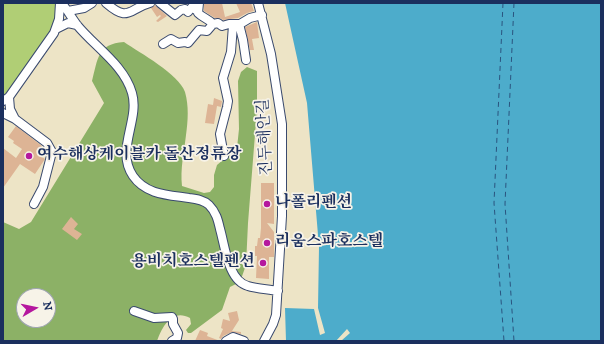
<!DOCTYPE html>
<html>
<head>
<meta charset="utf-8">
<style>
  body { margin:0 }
  #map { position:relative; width:604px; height:344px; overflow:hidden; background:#ede4c6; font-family:"IM FELL DW Pica",serif }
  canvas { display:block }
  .frame { position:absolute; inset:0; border:4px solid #1b2f5e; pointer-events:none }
  .north { position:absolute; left:16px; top:288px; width:40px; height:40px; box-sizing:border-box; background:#f7f3e8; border:1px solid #9fa5b1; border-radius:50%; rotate:81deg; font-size:11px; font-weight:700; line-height:16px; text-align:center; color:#1b2f5e }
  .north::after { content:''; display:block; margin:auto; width:14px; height:18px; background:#b5179e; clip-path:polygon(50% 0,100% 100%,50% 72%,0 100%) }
</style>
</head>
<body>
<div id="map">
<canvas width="604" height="344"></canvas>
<div class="frame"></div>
<div class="north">N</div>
</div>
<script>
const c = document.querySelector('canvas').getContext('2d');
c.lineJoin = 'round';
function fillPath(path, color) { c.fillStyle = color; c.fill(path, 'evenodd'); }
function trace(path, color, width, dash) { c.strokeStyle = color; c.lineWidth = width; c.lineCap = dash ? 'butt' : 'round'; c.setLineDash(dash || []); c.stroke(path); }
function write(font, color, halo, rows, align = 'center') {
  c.font = font + ' "IM FELL DW Pica","Noto Serif KR",serif'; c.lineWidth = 3.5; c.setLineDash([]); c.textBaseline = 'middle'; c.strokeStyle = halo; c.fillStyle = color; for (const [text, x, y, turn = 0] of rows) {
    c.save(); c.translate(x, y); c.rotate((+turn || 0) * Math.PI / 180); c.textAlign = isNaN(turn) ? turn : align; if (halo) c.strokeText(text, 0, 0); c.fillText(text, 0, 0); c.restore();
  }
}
fillPath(new Path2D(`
  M3,3H60L57,26L3,101Z`), '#b0ce75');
fillPath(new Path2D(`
  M124,42C140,53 179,74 185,92C189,106 188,121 186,135C184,152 180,169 182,186L204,193L210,192L214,187V175L217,165L237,148L239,129L238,81L241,72L247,67L257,71V109L248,223L246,265L240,282L230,287L222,310L191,333H188L186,330L191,324L190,318C172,308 162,327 157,341H3V222L19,229L31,222L104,103L92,81C98,59 97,44 124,42ZM24,296H48V320H24Z`), '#8cb166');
fillPath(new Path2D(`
  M285,3H601V341H341L350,333L347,329L336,341H286L285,308L314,309L320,335L325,333L318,308L319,247L307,103Z`), '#4daccb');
trace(new Path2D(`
  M503,3L494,203L504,341
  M514,3L505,204L514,341`), '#2a547f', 1, [5, 4]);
fillPath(new Path2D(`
  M204,3H222L225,17L240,12L236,3H251L254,11L247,13L238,18L223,20L220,18H215L204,11Z
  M155,5L167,16L158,22L156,21L161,16L160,15L157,17L151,8Z
  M257,22L259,38L252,39L254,50H250L245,27Z
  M214,98L222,101L221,107L217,106L214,124L205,123L208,104L213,105Z
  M16,126L42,146L37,154L45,159L35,174L20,164L3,188V148L16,158L22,149L13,143L14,141L8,137Z
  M261,183H274V224L267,223L274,232V257H269V279L256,278L257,256H255V246H257L258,238H260L261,228Z
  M71,217L78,224L74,229L82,234L77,240L62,229Z
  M237,311L239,320L232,331L241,332V334L232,332L223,336L221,339L219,338L223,329L221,328L223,319L230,321L228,313Z
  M200,330L208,333L207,336L220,341H195Z`), '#ddb495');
const minor = new Path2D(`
  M62,3C67,10 72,18 77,25C95,47 124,65 132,93C140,120 115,150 133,176C146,195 169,195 189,198C197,199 204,200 209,205C216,212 218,220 220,229C225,246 228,281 248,286C257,289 268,289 278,291
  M106,3C129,23 128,9 150,3
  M160,3L175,15L181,10L185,9L188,12L192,7L197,11
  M199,3L198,13C203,18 209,19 213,24L218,23L222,26L229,24H240L250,18L262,15
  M258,3L271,54L282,124V216L276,315L273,324L264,341
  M68,11L84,8L92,3
  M239,24L243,40L246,60
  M56,29L68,23L77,25
  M163,44L171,39L178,43L185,42L188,43L199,30L207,31L213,24
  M3,101L9,97L54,33L59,19L60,3
  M3,113L15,119L10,109L9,97
  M15,119L47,143L52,152L43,187L34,204
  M224,156L220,134L227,107L228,101L223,78L231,52L233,25
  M134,311L154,318L172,317L173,319V324L178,333L177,338L172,341
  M226,341L233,337L244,341`);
trace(minor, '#3a4a6e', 10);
trace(minor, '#fff', 8);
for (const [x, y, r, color] of [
  [29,156,4,"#b5179e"],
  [267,204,4,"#b5179e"],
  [267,243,4,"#b5179e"],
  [263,263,4,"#b5179e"]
]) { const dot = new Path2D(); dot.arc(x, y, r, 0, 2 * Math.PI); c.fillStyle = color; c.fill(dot); trace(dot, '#f7f3e8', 1.5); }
write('16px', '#1b2f5e', '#f7f3e8', [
  ["진두해안길",266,137,-93]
]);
write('bold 16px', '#1b2f5e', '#f7f3e8', [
  ["여수해상케이블카 돌산정류장",37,156],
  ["나폴리펜션",275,204],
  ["리움스파호스텔",275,243],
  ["용비치호스텔펜션",255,263,"right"]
], 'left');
</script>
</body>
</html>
